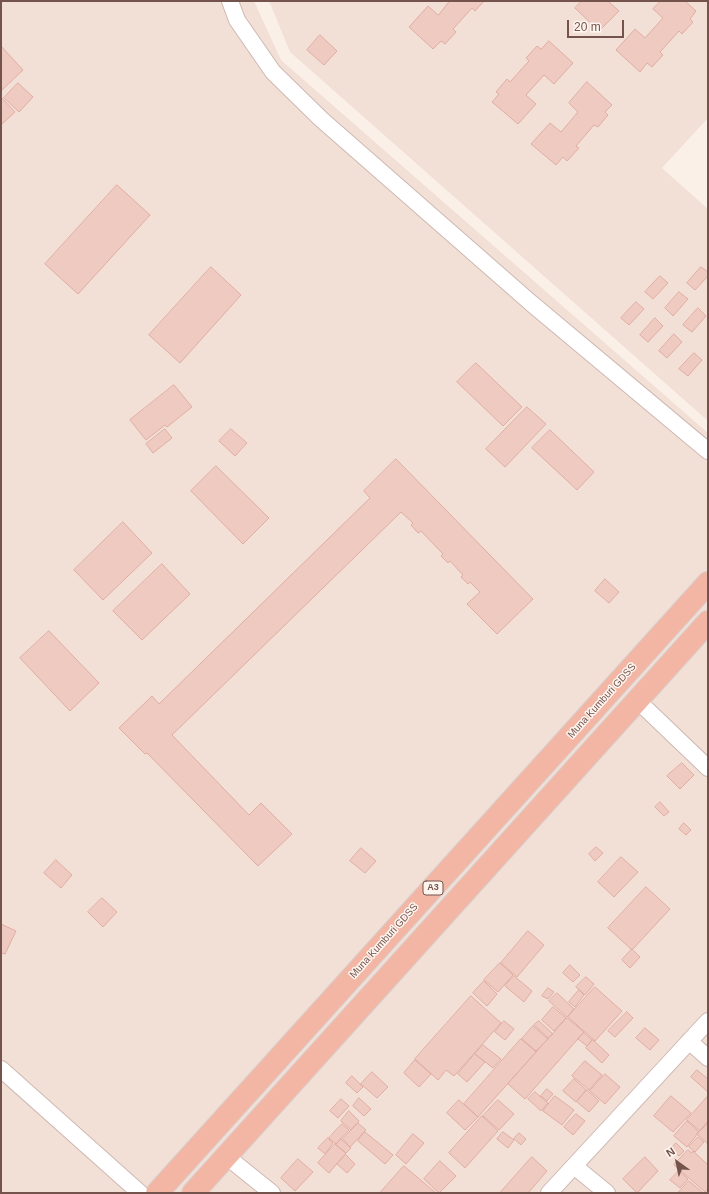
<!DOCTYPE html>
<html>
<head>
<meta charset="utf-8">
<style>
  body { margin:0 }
  #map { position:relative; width:709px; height:1194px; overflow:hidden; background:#fbf0e8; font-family:Arial,sans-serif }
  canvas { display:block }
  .frame { position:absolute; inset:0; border:2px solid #74534d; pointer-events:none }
  .north { position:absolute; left:657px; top:1142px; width:40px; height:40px; -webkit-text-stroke:3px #fef5ef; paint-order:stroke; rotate:327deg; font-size:11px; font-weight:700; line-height:16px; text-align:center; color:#74534d }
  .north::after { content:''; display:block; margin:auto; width:14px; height:18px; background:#74534d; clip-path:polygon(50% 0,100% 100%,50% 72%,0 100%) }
  .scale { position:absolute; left:567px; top:20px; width:57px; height:18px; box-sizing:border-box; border:2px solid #74534d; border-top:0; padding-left:5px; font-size:12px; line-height:14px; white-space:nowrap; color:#74534d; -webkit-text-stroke:3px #fef5ef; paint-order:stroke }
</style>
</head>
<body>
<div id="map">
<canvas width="709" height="1194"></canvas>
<div class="frame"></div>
<div class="north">N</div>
<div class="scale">20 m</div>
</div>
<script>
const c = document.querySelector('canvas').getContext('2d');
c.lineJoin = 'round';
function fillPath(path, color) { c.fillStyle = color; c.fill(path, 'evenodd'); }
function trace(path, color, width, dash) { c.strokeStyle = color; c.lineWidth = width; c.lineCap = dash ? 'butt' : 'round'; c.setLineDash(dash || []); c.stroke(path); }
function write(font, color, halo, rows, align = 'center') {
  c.font = font + ' Arial,sans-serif'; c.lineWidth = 3; c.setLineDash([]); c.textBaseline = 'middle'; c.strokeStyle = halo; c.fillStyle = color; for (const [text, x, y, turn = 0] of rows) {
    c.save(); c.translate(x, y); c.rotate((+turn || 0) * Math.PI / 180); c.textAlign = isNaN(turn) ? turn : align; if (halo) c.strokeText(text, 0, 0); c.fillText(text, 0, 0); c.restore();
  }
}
fillPath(new Path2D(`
  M1,1H254L281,60L708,433V1193H1Z
  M269,1H708V118L662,168L708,209V421L290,52Z`), '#f2e0d7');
const building = new Path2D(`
  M450,1H484L475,11L472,8L453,29L456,32L445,44L441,41L433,49L409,27L428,6L438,15Z
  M582,1H610L609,2L619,11L599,31L575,8Z
  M661,1H685L696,11L690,19L693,22L682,34L679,31L660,52L663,55L652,67L647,63L640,72L616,50L635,29L645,38L663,18L653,9Z
  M320,35L337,51L324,65L307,50Z
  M549,41L573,63L554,84L544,75L526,95L536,104L518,124L492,102L499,94L496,92L507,79L510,82L529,61L526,58L537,46L541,49Z
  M1,46L23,70L1,91Z
  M587,82L612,105L605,112L608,115L598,127L594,125L576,146L579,148L567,161L563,157L556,165L531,144L550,123L561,132L578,112L569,103Z
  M18,83L33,97L19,112L4,98Z
  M1,97L15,112L1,125Z
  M117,185L150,215L78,294L45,264Z
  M211,267L241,295L180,363L149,335Z
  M701,267L708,272V276L695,290L687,283Z
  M660,276L668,283L653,299L645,292Z
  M679,292L688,299L673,316L665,308Z
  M636,302L644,309L629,325L621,318Z
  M698,308L706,316L692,332L683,325Z
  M655,318L663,326L648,342L640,335Z
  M674,334L682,342L667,358L659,351Z
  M694,353L702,360L688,376L679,369Z
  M476,363L522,407L503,426L457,382Z
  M174,385L192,407L167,427L165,425L146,440L130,420Z
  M527,407L546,424L505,467L486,449Z
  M165,429L172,438L153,453L146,444Z
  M231,429L247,443L235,456L219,441Z
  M550,430L594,472L577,490L532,448Z
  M396,459L533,599L497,634L467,604L480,592L470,582L468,584L461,577L463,575L450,561L448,563L441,556L443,554L421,531L418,533L411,525L413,523L401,512L172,735L249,815L261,803L292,834L258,866L147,753L145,754L119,728L152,696L159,704L370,498L364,491Z
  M216,466L269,518L243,544L191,491Z
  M123,522L152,553L103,600L74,570Z
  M162,564L190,594L142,640L113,611Z
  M605,579L619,592L609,603L595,591Z
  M49,631L99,683L70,711L20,658Z
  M682,763L694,775L680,789L667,776Z
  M660,802L669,812L664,816L655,807Z
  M684,823L691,830L686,835L679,829Z
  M596,847L603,853L595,861L589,854Z
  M361,848L376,861L365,873L350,861Z
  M621,857L638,872L614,897L598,882Z
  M56,860L72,875L61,888L44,873Z
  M646,887L670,909L632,950L608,928Z
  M102,898L117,912L103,927L88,912Z
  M1,924L16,931L5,954L1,953Z
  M528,931L544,945L517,977L501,963Z
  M632,949L640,957L630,968L622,960Z
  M500,963L513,975L498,992L484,980Z
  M570,965L580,975L573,982L563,973Z
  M514,976L532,991L524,1002L505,986Z
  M586,977L594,984L585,995L576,987Z
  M484,981L497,994L487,1006L473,993Z
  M595,987L622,1011L595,1041L568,1017Z
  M548,988L554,992L548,999L542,996Z
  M579,990L584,995L575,1007L569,1002Z
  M557,993L574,1009L567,1017L549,1001Z
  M471,996L501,1023L454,1076L446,1070L438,1080L415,1059Z
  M553,1007L566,1018L554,1031L542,1020Z
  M627,1012L633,1018L615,1037L608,1031Z
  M567,1018L584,1032L525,1099L508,1084Z
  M504,1021L514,1029L505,1040L495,1032Z
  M539,1021L553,1034L548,1038L534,1025Z
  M533,1026L548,1039L536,1051L522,1039Z
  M645,1028L659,1040L650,1050L636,1038Z
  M584,1033L592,1040L587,1046L578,1039Z
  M521,1039L536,1052L478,1117L464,1104Z
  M593,1040L609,1055L602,1063L586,1048Z
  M483,1045L501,1059L493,1068L475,1054Z
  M475,1054L485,1062L467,1082L458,1074Z
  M415,1060L431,1074L419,1087L404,1073Z
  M585,1061L602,1075L589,1090L572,1076Z
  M697,1070L708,1079V1092L691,1077Z
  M372,1072L388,1087L377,1098L361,1084Z
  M605,1074L620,1087L605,1104L590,1091Z
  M352,1076L363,1087L357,1093L346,1083Z
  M574,1079L586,1090L576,1102L563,1091Z
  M547,1089L553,1094L547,1101L541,1096Z
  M587,1090L599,1101L589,1112L577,1102Z
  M535,1092L548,1103L541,1111L528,1099Z
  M555,1096L574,1110L562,1125L543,1111Z
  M671,1096L691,1113L673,1132L654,1116Z
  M708,1096V1122L700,1131L687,1120Z
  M359,1098L371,1109L364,1116L353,1106Z
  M341,1099L349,1106L338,1118L330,1111Z
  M459,1100L478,1117L465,1130L447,1113Z
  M498,1100L514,1114L499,1130L483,1116Z
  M349,1111L359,1121L351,1130L341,1121Z
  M576,1114L585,1121L573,1135L564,1127Z
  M482,1116L498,1131L465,1168L449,1153Z
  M687,1121L699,1132L687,1147L674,1136Z
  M708,1122V1144L697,1134Z
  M358,1123L366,1130L350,1147L343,1139Z
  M342,1124L349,1130L336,1144L329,1138Z
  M365,1132L393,1155L385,1164L358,1141Z
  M503,1132L514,1140L508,1148L497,1139Z
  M519,1133L526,1139L521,1145L514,1139Z
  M413,1134L424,1143L406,1164L396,1155Z
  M698,1137L704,1142L695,1152L689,1147Z
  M328,1138L333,1143L325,1154L318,1148Z
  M341,1139L351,1148L346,1153L336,1145Z
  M676,1143L684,1151L679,1156L671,1149Z
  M335,1144L346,1153L329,1173L318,1163Z
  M688,1150L692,1153L693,1151L708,1165V1189L705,1192L674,1165Z
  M346,1155L355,1164L347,1173L337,1164Z
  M532,1157L547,1171L528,1193H500Z
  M645,1157L658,1171L637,1193L623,1179Z
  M298,1159L313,1172L295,1191L281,1178Z
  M440,1161L456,1176L439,1193L424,1179Z
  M404,1166L436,1193H380Z
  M679,1171L688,1179L680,1188L670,1180Z
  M689,1181L702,1192L701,1193H678Z`);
fillPath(building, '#efcac1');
trace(building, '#e1ada3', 1);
const minor = new Path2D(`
  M230,1L237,20L273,72L321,119L531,303L708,451
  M638,701L708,768
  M689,1041L708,1058
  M1,1069L140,1193
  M226,1156L272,1193
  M574,1166L607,1193
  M549,1193L708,1021`);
const trunk = new Path2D(`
  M157,1193L708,583
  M193,1193L708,622`);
trace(minor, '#cfb8b1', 18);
trace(trunk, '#d8cfcd', 24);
trace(minor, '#fff', 16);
trace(trunk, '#f3b6a4', 22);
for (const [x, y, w] of [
  [433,888,20]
]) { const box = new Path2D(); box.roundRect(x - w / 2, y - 7, w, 14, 3); c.fillStyle = '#fef5ef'; c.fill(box); trace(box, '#74534d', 1); }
write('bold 9px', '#74534d', null, [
  ["A3",433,888]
]);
write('10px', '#74534d', '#fef5ef', [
  ["Muna Kumburi GDSS",602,701,-48],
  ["Muna Kumburi GDSS",384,941,-48]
]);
</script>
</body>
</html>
